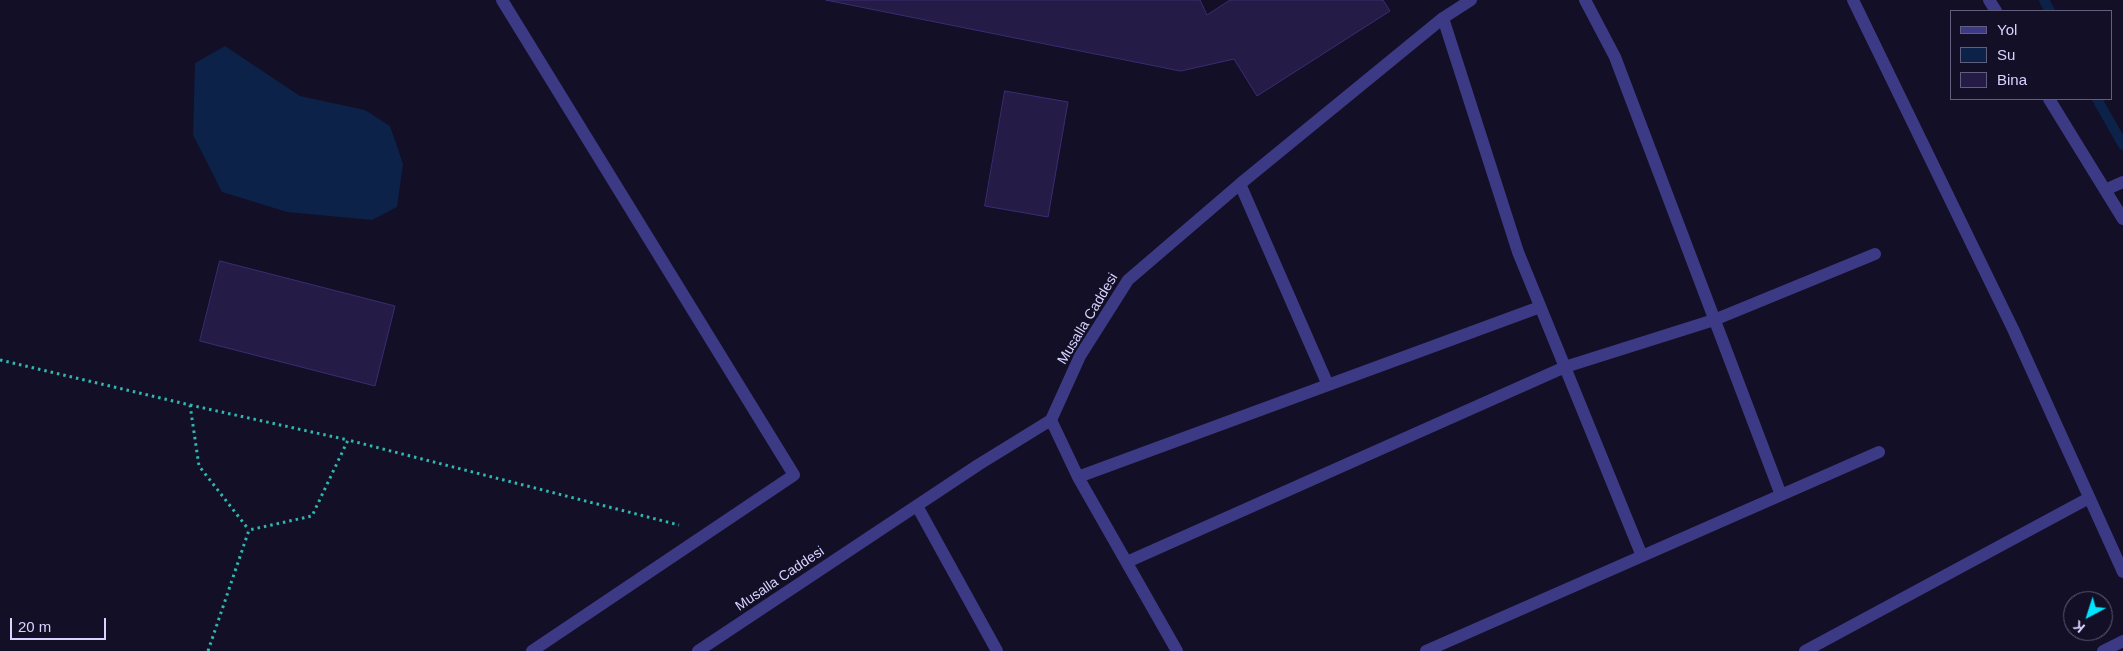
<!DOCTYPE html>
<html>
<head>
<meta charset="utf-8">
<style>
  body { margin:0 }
  #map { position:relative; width:2123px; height:651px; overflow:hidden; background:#130f26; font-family:Arial,sans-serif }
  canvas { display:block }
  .legend { position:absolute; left:1950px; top:10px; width:162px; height:90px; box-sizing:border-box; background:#130f26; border:1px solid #625e7d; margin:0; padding:6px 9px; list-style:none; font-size:15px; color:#d9d4ff }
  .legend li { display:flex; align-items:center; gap:10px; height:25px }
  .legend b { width:25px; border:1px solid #625e7d }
  .north { position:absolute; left:2063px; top:591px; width:50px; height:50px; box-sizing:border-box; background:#130f26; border:1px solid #625e7d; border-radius:50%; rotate:220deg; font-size:14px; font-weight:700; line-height:20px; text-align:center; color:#d9d4ff }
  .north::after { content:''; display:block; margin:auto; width:18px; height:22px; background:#00e5ff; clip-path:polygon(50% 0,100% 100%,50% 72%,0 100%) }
  .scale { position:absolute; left:10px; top:618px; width:96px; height:22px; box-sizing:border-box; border:2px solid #d9d4ff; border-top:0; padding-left:6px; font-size:15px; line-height:18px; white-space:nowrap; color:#d9d4ff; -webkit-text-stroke:4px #130f26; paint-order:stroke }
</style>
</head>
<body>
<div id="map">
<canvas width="2123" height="651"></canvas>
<ul class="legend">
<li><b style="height:6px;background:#3d3a85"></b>Yol</li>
<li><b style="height:14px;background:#0c2248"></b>Su</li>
<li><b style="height:14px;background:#241b47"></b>Bina</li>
</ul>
<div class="north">K</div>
<div class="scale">20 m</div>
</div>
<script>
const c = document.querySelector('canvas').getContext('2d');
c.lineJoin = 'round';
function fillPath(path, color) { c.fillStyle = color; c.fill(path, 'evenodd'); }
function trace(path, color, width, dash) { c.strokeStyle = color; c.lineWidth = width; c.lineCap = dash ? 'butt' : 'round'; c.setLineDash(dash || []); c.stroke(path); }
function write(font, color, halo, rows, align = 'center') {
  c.font = font + ' Arial,sans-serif'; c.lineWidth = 4.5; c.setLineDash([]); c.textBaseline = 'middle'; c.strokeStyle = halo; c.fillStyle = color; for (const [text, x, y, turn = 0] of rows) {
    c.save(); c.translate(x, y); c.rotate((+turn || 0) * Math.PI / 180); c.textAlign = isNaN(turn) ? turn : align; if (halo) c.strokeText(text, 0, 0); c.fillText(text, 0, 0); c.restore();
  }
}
fillPath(new Path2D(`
  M225,46L300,96L365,110L390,126L403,164L397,207L372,220L287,212L222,192L193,135L195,63Z`), '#0c2248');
trace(new Path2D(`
  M2044,0L2050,11
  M2097,99L2123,145`), '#0c2248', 10);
const building = new Path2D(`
  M826,0H1200L1207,15L1230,0H1383L1390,11L1257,96L1234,59L1181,71Z
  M1005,91L1068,102L1048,217L985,206Z
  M220,261L395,306L375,386L200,341Z`);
fillPath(building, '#241b47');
trace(building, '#3b2d73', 1);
trace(new Path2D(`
  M0,360L190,405L199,466L249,530
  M190,405L348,440
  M208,651L249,530L312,516L348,440L679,525`), '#2fb8b0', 3, [2.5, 4]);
trace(new Path2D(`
  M502,0L794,475L532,651
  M1585,0L1615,57L1781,495
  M1853,0L2013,329L2123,572
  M1989,0L1996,11
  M1443,18L1518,252L1642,556
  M2049,99L2123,219
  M1240,184L1328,385
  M2105,190L2123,182
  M1051,420L1078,477L1177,651
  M1078,477L1540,307
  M917,506L997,651
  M1127,562L1565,367L1714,320L1875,254
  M698,651L978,465L1051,420L1080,356L1128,280L1240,184L1443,18L1471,0
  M1426,651L1879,452
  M1805,651L2089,498
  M2103,651L2123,641`), '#3d3a85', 12);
write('14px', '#d9d4ff', '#130f26', [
  ["Musalla Caddesi",1088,319,-59],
  ["Musalla Caddesi",780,579,-34]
]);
</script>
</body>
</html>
